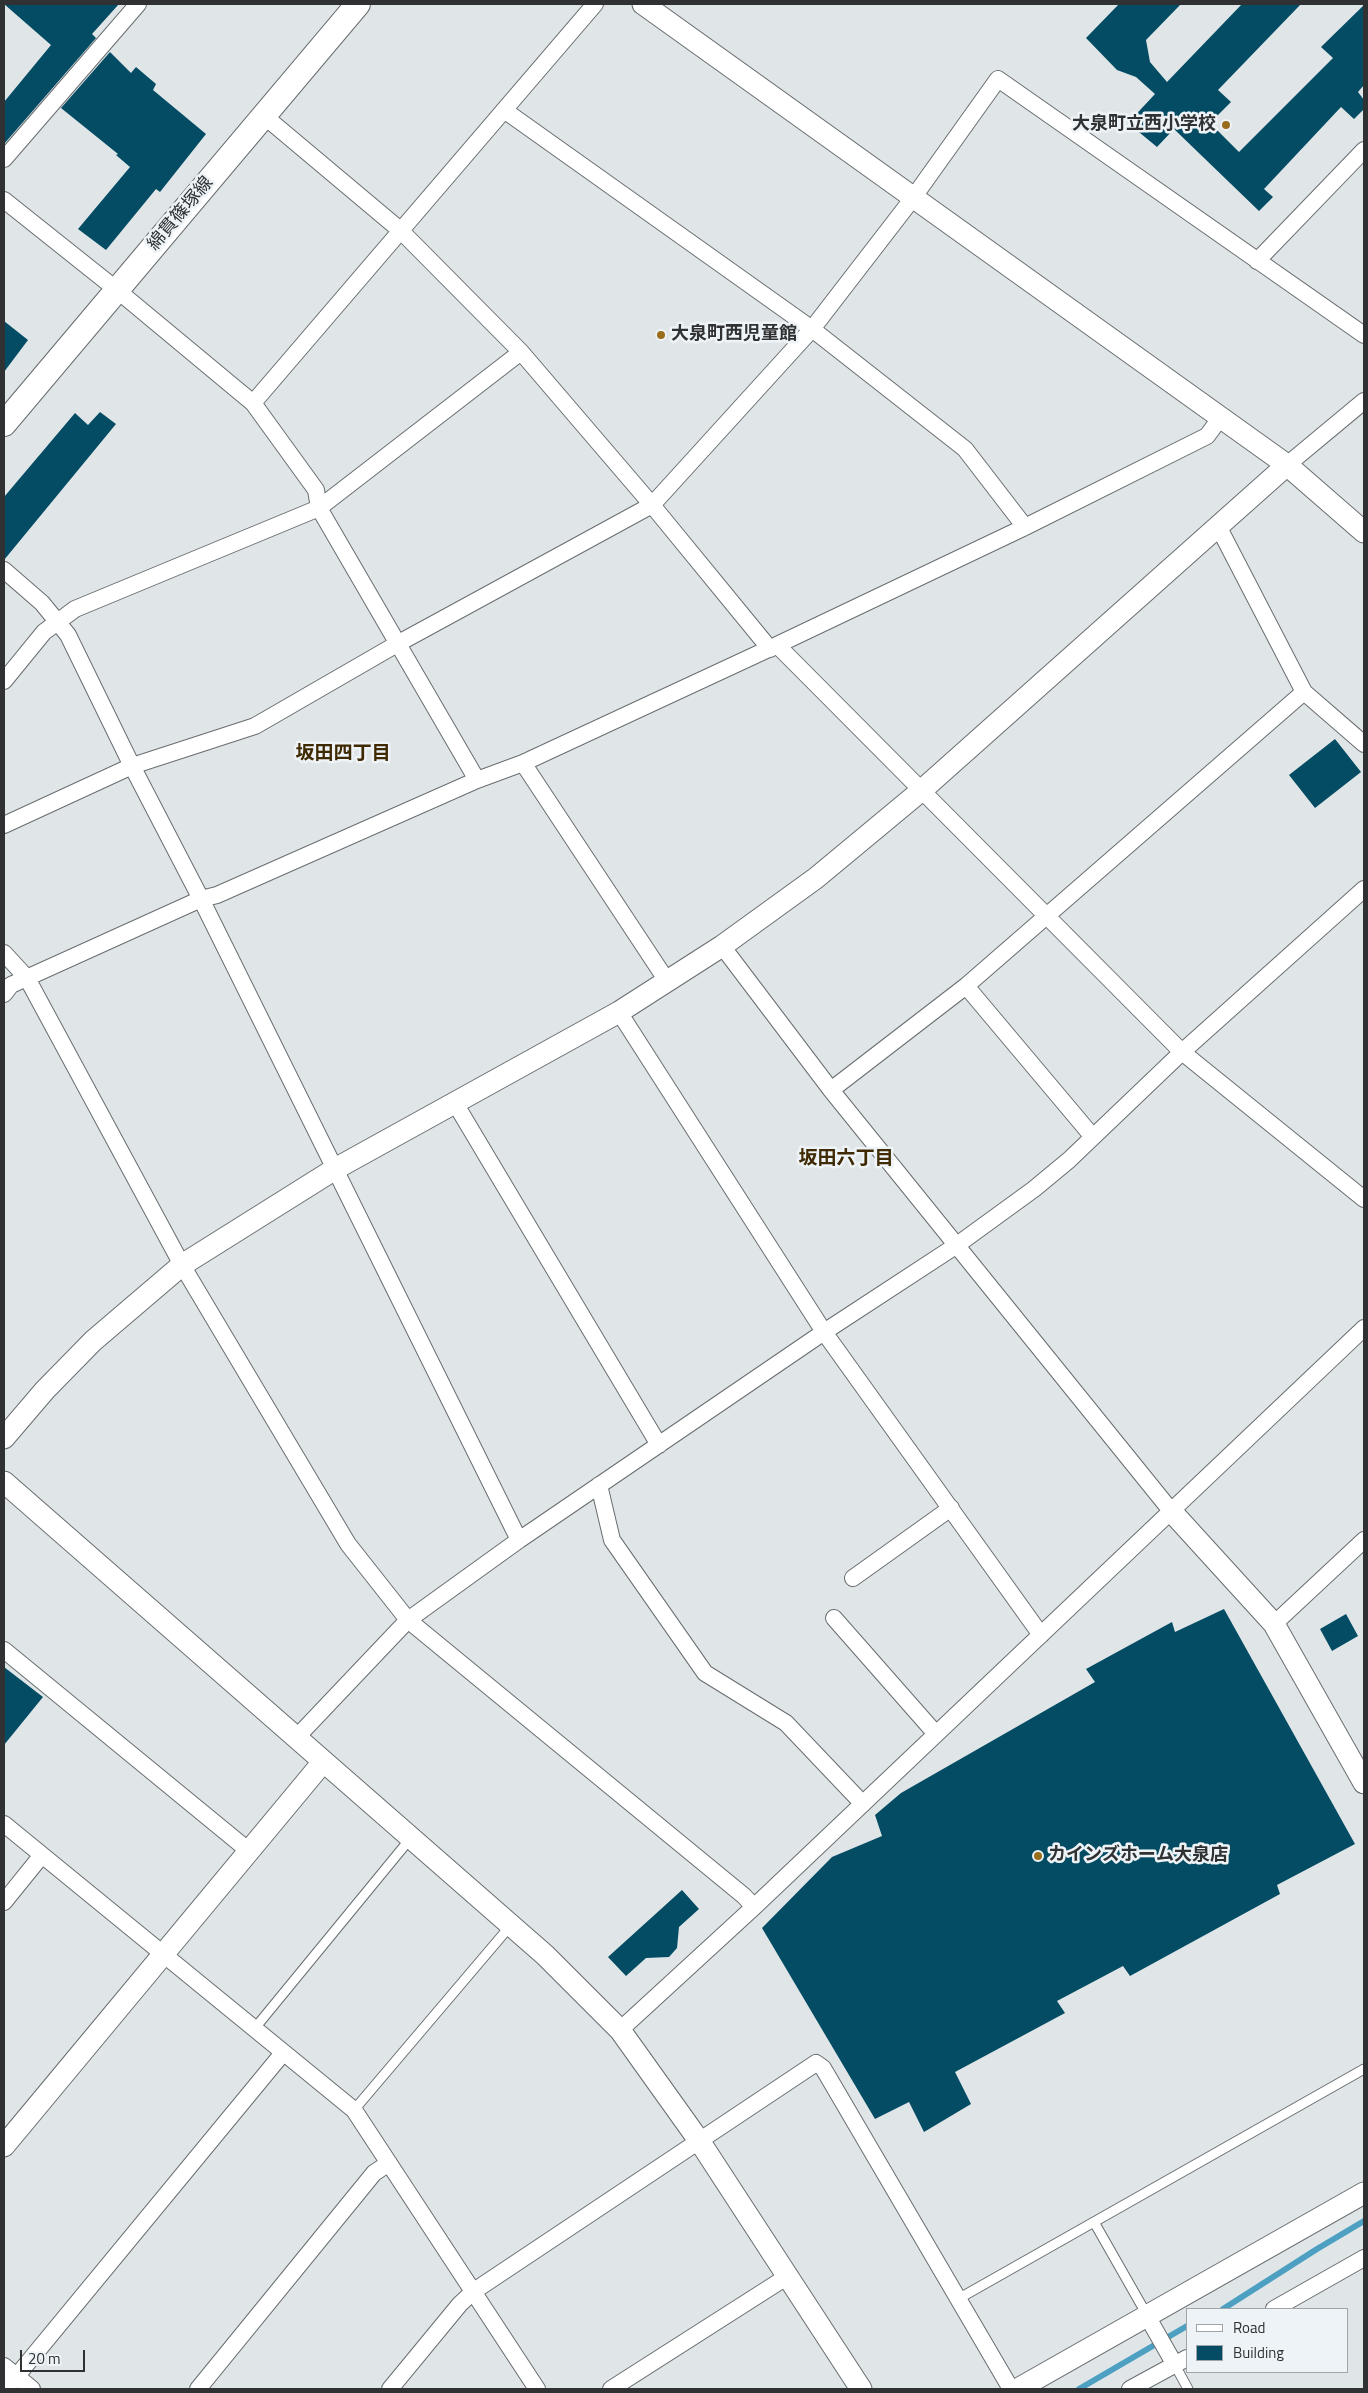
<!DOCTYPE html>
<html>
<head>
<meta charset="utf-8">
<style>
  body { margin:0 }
  #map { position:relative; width:1368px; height:2393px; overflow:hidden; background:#e0e6e8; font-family:"Titillium Web",sans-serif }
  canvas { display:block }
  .frame { position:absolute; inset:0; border:5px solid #2f3132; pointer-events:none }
  .legend { position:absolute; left:1186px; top:2308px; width:162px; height:65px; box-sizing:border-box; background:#edf3f6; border:1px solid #a1a5a8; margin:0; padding:6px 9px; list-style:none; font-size:15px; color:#2f3132 }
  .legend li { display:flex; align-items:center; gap:10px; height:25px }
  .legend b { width:25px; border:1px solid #a1a5a8 }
  .scale { position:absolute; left:20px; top:2350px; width:65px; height:22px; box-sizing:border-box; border:2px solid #2f3132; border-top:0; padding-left:6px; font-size:15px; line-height:18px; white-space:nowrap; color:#2f3132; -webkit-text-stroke:4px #edf3f6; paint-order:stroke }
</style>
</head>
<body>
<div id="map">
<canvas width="1368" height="2393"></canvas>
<div class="frame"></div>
<ul class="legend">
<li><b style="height:6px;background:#fff"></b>Road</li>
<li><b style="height:14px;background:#034c64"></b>Building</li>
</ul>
<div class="scale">20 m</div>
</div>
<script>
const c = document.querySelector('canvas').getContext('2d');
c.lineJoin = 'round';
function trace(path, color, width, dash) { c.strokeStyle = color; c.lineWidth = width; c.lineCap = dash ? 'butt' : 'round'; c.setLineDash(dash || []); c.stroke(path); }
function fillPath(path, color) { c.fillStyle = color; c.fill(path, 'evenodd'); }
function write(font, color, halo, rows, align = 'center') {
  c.font = font + ' "Titillium Web","Noto Sans JP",sans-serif'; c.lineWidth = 5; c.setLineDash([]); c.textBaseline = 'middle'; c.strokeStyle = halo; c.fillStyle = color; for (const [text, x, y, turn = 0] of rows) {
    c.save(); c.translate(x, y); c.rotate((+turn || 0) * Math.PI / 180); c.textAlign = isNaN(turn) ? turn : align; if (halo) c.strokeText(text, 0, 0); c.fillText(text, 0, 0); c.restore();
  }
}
trace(new Path2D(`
  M1223,2309L1317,2249L1364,2221
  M1079,2389L1187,2326`), '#4da0c1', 6);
fillPath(new Path2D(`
  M4,4H119L92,34L96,38L4,144V102L51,45Z
  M1119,4H1181L1146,40L1150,62L1167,82L1242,4H1301L1218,90L1231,102L1210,123L1239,152L1333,58L1321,47L1364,5V85L1358,92L1364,100V109L1354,119L1341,107L1264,189L1273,197L1259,211L1174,129L1157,147L1128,123L1155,94L1136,77L1117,70L1086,38Z
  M110,52L131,73L136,67L156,84L153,90L206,134L160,192L156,189L106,250L78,229L130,167L116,155L118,154L61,108Z
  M4,321L28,340L4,372Z
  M100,412L116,424L4,560V497L75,413L88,425Z
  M1335,739L1361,772L1315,808L1289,775Z
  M1224,1609L1355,1844L1277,1885L1280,1894L1130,1976L1123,1966L1057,2001L1065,2013L955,2072L971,2104L924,2132L909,2102L875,2119L762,1928L832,1857L882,1836L875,1815L901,1793L1095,1682L1086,1669L1172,1622L1175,1632Z
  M1346,1614L1358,1636L1332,1651L1320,1629Z
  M4,1667L43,1697L4,1745Z
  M682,1890L699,1909L679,1927L677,1948L669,1957L646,1958L626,1976L608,1957Z`), '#034c64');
const service = new Path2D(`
  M255,2028L410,1839
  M354,2110L511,1925
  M1094,2222L1147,2315
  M958,2299L1364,2069
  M1175,2365L1188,2389`);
const minor = new Path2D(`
  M504,110L812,329L965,449L1025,527
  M263,115L400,230L521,352L652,505L770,649
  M4,159L138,4
  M4,200L117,290L253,403L316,490L319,508L477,780
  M1257,261L1364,150
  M253,403L595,4
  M1287,465L1364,401
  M1218,526L1304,692L1364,744
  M4,570L42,603L68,635L132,766L201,899L519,1540
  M777,645L1182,1052L1364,1199
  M4,681L44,632L75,609L319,508L521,352
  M523,763L667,981
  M4,825L132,766L255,726L397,644L652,505L812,329L913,198L998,79L1364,335
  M722,946L831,1090L1172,1512
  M4,953L27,978L182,1265L348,1544L408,1620L744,1896L754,1907
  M966,986L1093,1137
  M4,994L11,985L201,899L217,895L477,780L523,763L777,645L1025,527L1207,436L1221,417
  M619,1012L824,1332L1041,1635
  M831,1090L966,986L1304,692
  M455,1103L659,1445
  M599,1485L612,1540L705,1673L786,1723L863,1804
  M853,1578L951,1508
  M834,1618L936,1734
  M1274,1624L1364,1540
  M4,1650L249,1851
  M296,1738L408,1620L519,1540L824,1332L957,1245L1034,1189L1069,1160L1182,1052L1364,889
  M4,1824L354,2110L537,2389
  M4,1902L42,1855
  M620,2030L754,1907L1364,1328
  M1274,2309L1364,2258
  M1147,2316L1175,2365
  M4,2366L32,2389
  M6,2389L283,2053
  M198,2389L374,2173L389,2163
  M390,2389L460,2304L474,2291L816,2063L823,2068L1011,2389
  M611,2389L788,2276
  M1130,2389L1187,2358`);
const tertiary = new Path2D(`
  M643,4L1287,465L1364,532
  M4,1438L45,1390L93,1341L182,1265L335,1169L619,1012L722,946L816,878L922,790L1287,465
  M4,1482L545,1955L620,2030L700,2142L861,2389
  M1172,1512L1274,1624L1364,1783
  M4,2146L323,1762
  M1018,2389L1364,2193`);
const secondary = new Path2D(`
  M4,424L358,4`);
trace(service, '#686d70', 11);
trace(minor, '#686d70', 18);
trace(tertiary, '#686d70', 23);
trace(secondary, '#686d70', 26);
trace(service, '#fff', 9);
trace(minor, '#fff', 16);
trace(tertiary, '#fff', 21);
trace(secondary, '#fff', 24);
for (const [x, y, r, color] of [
  [1226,125,5,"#996d1b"],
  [661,335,5,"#996d1b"],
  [1038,1856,5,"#996d1b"]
]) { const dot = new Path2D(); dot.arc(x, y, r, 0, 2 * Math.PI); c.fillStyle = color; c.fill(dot); trace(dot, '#edf3f6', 2); }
write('bold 18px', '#2f3132', '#edf3f6', [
  ["大泉町立西小学校",1216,125,"right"],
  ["大泉町西児童館",671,335],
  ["カインズホーム大泉店",1048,1856]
], 'left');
write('18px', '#2f3132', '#edf3f6', [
  ["綿貫篠塚線",181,214,-50]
]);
write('bold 19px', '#3f2a03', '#edf3f6', [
  ["坂田四丁目",343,754],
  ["坂田六丁目",846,1159]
]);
</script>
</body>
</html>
